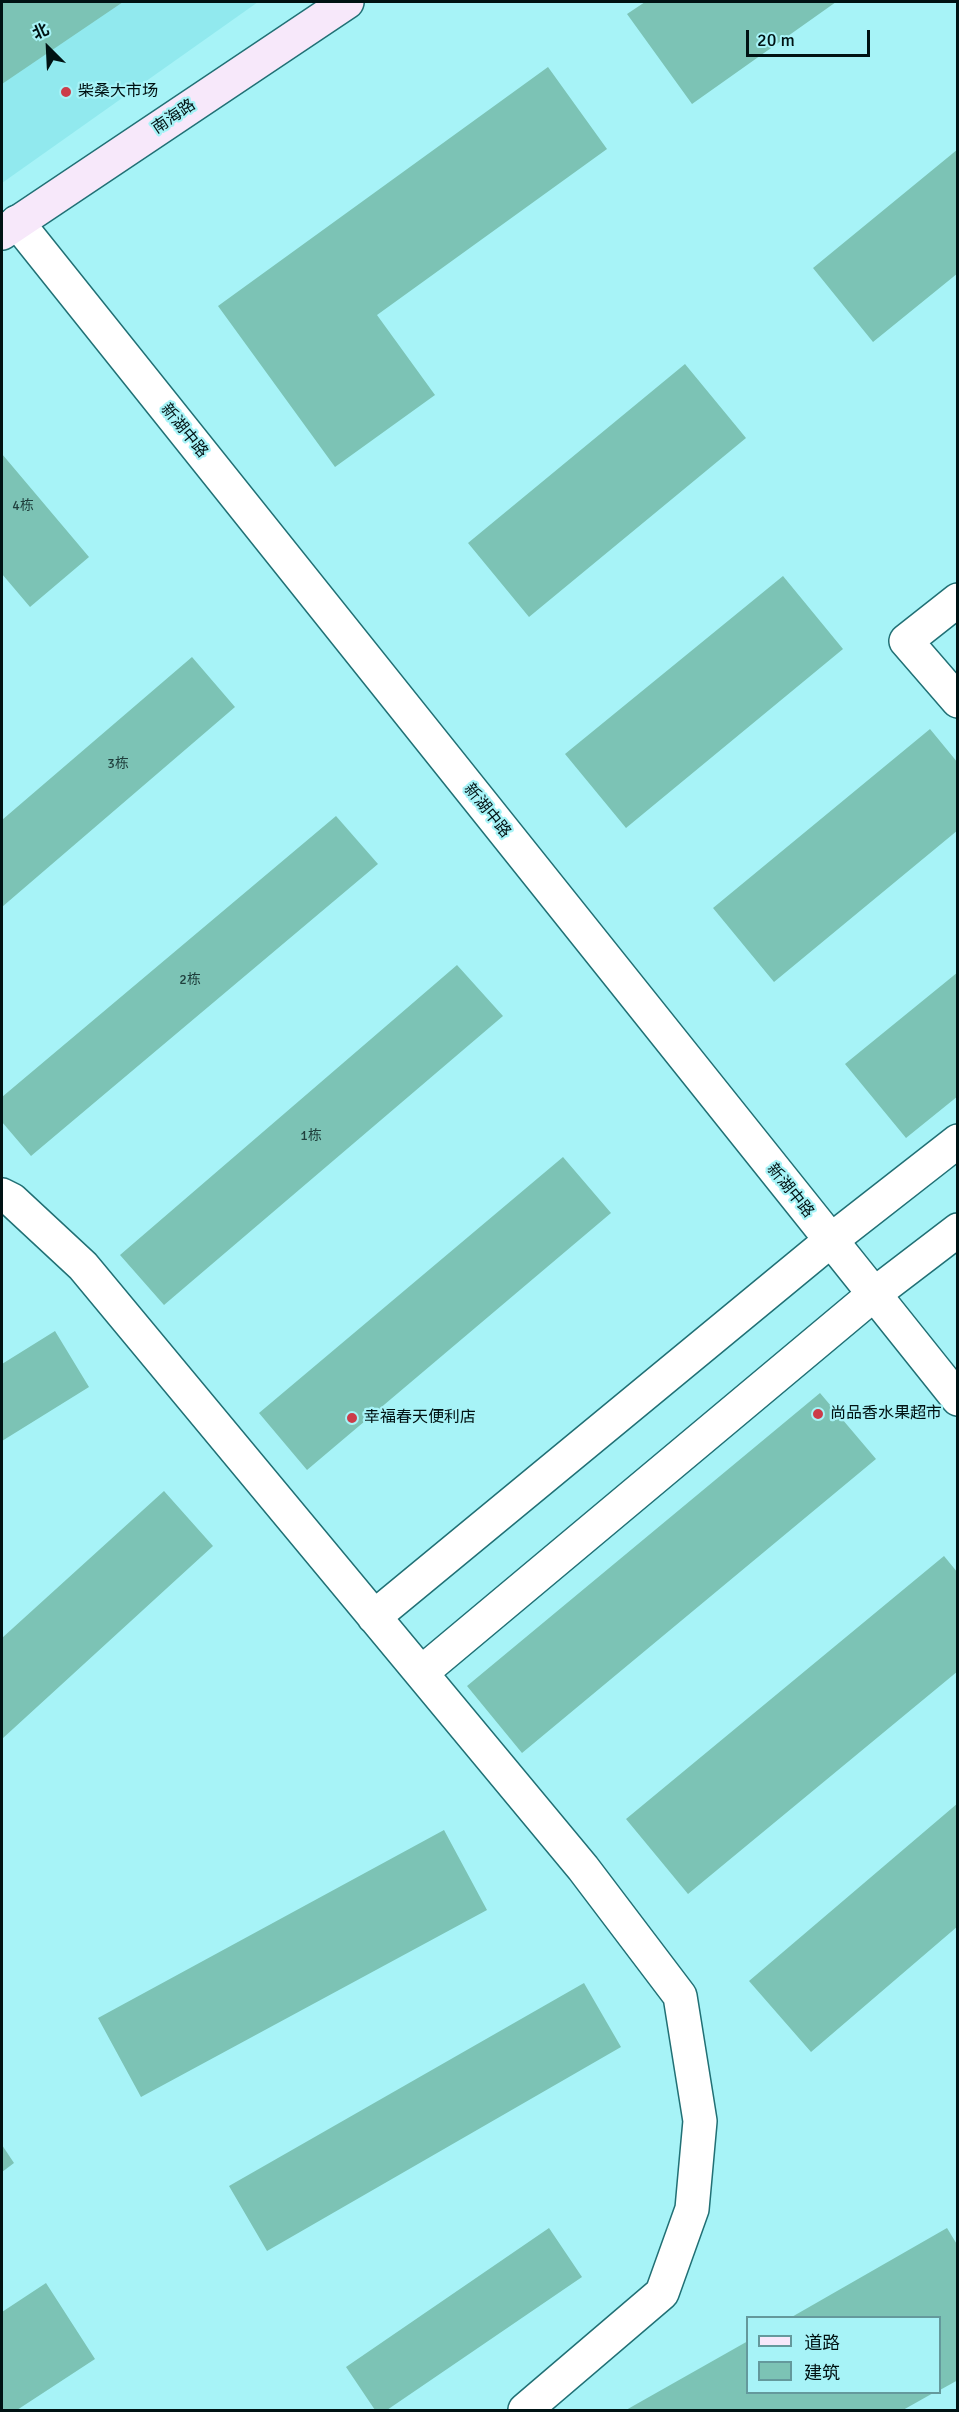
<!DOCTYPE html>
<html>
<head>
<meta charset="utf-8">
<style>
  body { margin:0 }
  #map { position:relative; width:959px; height:2412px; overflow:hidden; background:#a7f3f7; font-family:Signika,"Noto Sans SC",sans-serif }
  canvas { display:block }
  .frame { position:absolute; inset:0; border:3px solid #001213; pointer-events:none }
  .legend { position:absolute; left:746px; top:2316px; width:195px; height:78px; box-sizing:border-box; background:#a7f3f7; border:2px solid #64999c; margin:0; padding:8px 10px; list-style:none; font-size:18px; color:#001213 }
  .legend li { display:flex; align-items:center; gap:12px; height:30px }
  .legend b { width:30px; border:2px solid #64999c }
  .north { position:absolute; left:18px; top:18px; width:60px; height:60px; -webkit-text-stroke:4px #a7f3f7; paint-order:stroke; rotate:336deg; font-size:16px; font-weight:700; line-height:24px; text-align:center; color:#001213 }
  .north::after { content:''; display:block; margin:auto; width:21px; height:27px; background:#001213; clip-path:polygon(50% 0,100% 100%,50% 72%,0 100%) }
  .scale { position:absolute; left:746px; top:30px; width:124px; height:27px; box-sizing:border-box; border:3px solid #001213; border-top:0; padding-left:8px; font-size:18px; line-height:21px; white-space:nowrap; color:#001213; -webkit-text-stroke:4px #a7f3f7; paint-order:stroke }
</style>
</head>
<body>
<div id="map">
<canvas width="959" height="2412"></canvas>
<div class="frame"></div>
<ul class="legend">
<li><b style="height:8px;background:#f7e8fa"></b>道路</li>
<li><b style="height:16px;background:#7cc3b5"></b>建筑</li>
</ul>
<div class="north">北</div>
<div class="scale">20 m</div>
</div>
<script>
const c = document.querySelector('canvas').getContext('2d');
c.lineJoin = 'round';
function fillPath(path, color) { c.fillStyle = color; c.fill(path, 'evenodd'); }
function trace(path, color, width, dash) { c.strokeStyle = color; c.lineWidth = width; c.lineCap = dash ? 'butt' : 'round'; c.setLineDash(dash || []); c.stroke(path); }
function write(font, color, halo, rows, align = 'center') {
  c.font = font + ' Signika,"Noto Sans SC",sans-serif'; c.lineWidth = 4.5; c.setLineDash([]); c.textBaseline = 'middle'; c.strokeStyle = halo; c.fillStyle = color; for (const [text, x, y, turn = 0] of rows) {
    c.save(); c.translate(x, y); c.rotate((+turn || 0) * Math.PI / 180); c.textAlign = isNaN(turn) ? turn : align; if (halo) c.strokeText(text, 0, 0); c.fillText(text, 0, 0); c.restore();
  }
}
fillPath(new Path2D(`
  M2,2H258L2,183Z`), '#91e9ee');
fillPath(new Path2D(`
  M2,2H123L2,84Z
  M645,2H836L692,104L627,14Z
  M548,67L607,149L377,315L435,395L335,467L218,306Z
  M958,149V273L873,342L813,268Z
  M685,364L746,438L529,617L468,543Z
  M2,454L89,557L30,607L2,574Z
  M783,576L843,649L626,828L565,754Z
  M192,657L235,707L2,907V820Z
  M930,729L958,763V830L774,982L713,908Z
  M336,816L378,864L31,1156L2,1122V1097Z
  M457,965L503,1016L164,1305L120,1255Z
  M958,972V1096L906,1138L845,1064Z
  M563,1157L611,1213L307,1470L259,1413Z
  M55,1331L89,1387L2,1441V1364Z
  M820,1393L876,1459L522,1753L467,1686Z
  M164,1491L213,1546L2,1739V1638Z
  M944,1556L958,1573V1671L688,1894L626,1819Z
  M958,1803V1926L811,2052L749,1981Z
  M444,1830L487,1910L141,2097L98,2018Z
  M584,1983L621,2047L267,2251L229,2186Z
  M2,2145L14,2163L2,2172Z
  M549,2228L582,2277L387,2410H375L346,2367Z
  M947,2228L958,2246V2380L940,2390V2318H790Z
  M46,2283L95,2359L17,2410H2V2312Z
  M748,2341V2392H935L903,2410H626Z`), '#7cc3b5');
const minor = new Path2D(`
  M958,600L906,641L958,701
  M2,1195L12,1200L83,1266L583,1868L680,1996L700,2121L692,2209L662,2293L525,2410
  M374,1617L830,1241L958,1141
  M421,1673L873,1295L958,1230`);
const tertiary = new Path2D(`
  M17,222L958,1399`);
const secondary = new Path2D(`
  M2,233L347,2`);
trace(minor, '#217075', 36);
trace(tertiary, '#217075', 36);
trace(secondary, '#217075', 36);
trace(minor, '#fff', 33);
trace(tertiary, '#fff', 33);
trace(secondary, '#f7e8fa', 33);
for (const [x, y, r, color] of [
  [66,92,6,"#cc3c49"],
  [818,1414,6,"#cc3c49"],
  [352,1418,6,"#cc3c49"]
]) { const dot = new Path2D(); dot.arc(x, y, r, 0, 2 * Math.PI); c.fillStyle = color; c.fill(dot); trace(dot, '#a7f3f7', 2); }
write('14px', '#1f3e3c', null, [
  ["4栋",23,506],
  ["3栋",118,764],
  ["2栋",190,980],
  ["1栋",311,1136]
]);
write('16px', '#001213', '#a7f3f7', [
  ["柴桑大市场",78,92],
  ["尚品香水果超市",830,1414],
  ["幸福春天便利店",364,1418]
], 'left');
write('16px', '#001213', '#a7f3f7', [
  ["南海路",174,117,-34],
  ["新湖中路",184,431,51],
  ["新湖中路",487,811,51],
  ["新湖中路",790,1191,51]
]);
</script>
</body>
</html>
